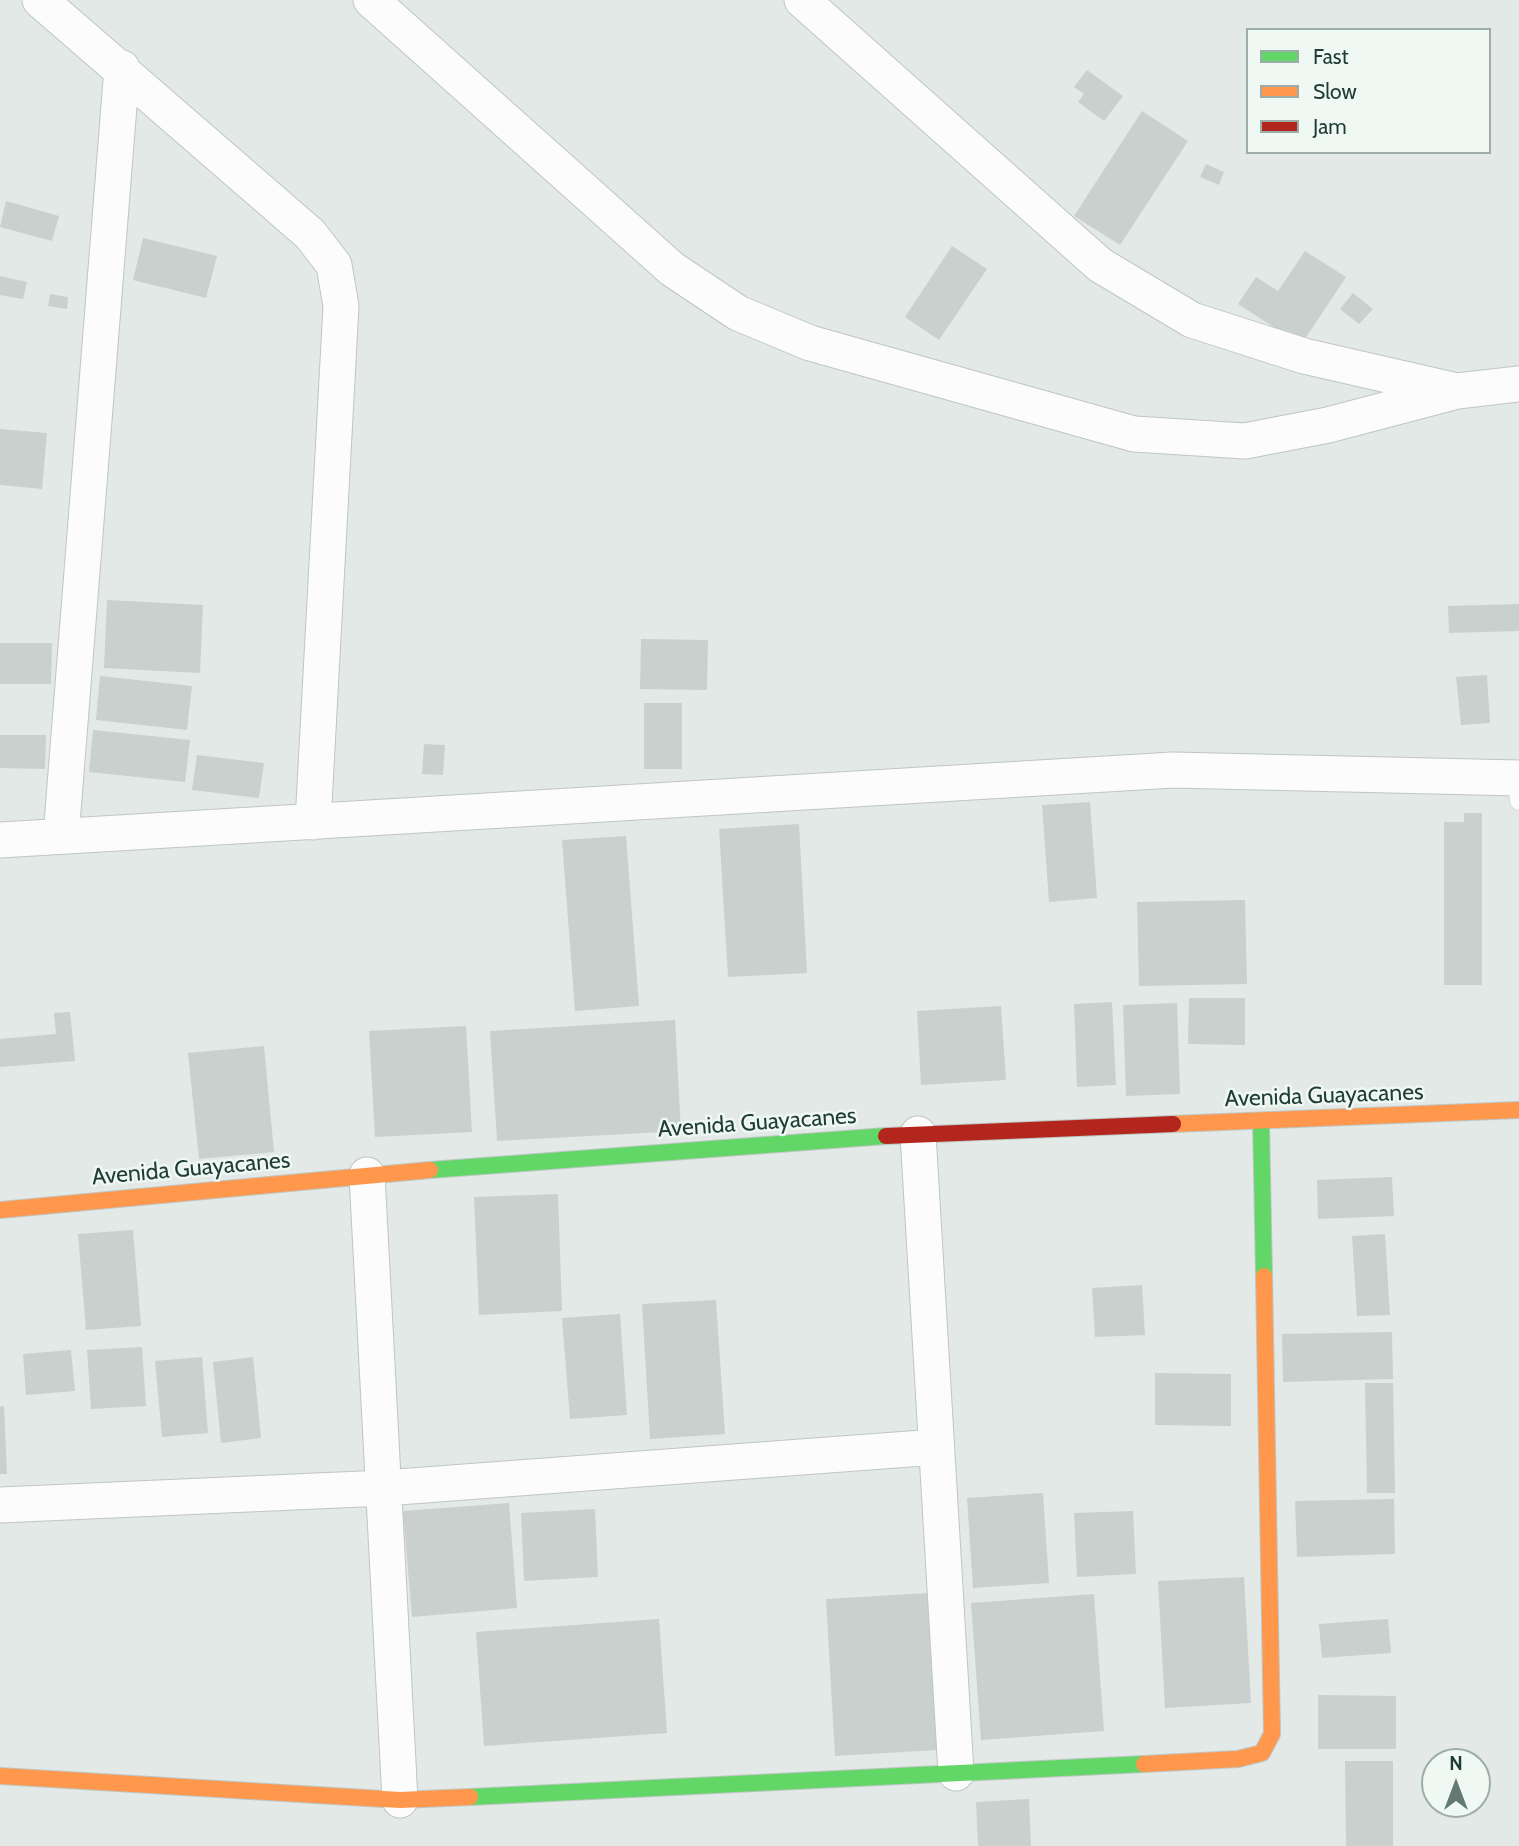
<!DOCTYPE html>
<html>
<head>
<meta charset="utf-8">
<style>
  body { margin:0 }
  #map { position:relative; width:1519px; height:1846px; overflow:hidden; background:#e2e9e6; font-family:Cabin,sans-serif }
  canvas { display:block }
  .legend { position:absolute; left:1246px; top:28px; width:245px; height:126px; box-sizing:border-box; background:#f0f8f4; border:2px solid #9cada7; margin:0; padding:9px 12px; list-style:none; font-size:21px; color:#1f3d34 }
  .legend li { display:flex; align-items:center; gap:14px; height:35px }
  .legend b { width:35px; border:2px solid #9cada7 }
  .north { position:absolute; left:1421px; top:1748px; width:70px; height:70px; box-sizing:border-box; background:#f0f8f4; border:2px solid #9cada7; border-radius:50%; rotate:0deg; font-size:19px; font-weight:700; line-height:28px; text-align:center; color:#1f3d34 }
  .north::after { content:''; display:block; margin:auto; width:24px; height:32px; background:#637972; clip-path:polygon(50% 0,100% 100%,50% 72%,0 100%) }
</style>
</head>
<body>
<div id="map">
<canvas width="1519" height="1846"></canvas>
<ul class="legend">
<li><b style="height:9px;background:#63d668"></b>Fast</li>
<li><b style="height:9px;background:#ff974d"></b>Slow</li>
<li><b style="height:9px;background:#b3261e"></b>Jam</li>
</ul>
<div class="north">N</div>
</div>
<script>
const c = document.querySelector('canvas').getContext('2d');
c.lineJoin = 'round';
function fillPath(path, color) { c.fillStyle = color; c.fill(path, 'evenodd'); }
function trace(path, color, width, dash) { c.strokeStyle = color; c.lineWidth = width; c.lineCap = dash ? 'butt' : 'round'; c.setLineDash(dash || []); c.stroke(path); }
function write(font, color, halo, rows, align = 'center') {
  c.font = font + ' Cabin,sans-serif'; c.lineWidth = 5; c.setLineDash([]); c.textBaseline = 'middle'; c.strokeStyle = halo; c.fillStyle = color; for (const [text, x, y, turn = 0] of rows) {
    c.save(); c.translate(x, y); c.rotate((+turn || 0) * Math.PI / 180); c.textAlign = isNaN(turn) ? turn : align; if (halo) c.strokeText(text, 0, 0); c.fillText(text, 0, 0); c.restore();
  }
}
fillPath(new Path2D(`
  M1087,70L1123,96L1104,121L1078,102L1084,94L1074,87Z
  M1142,111L1188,141L1120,245L1074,216Z
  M1206,164L1224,172L1219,185L1200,177Z
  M6,201L59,216L52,241L0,227Z
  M143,238L217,256L206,298L133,280Z
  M952,246L987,269L939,340L905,317Z
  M1305,251L1346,277L1301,345L1238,304L1256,277L1278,291Z
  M0,276L27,282L23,299L0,295Z
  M1353,293L1373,309L1359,324L1340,309Z
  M50,294L68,297L67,309L48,306Z
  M0,429L47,433L42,489L0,485Z
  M107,600L203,605L200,673L104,668Z
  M1519,604V631L1449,633L1448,606Z
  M641,639L708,640L707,690L640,689Z
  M0,643H52L51,684H0Z
  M1487,675L1490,723L1461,725L1456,677Z
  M100,676L192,686L187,730L96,720Z
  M644,703H682V769H644Z
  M93,730L190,740L185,782L89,772Z
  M0,735H46L45,769L0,768Z
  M424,744L445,745L443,775L422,774Z
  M197,755L264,763L259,798L192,790Z
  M1090,802L1097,898L1049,902L1042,805Z
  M1464,813H1482V985H1444V822H1464Z
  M799,824L807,973L728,977L719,829Z
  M626,836L639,1006L575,1011L562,840Z
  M1245,900L1247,984L1139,986L1137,902Z
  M1189,998H1245V1045L1188,1044Z
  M1112,1002L1116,1085L1077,1087L1074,1004Z
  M1177,1003L1180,1094L1126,1096L1123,1005Z
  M1001,1006L1006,1080L921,1085L917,1011Z
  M70,1012L75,1061L0,1067V1039L56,1034L54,1013Z
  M675,1020L681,1131L497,1141L490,1031Z
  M466,1026L472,1132L375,1137L369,1031Z
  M264,1046L274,1152L199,1159L188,1053Z
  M1392,1177L1394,1216L1318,1219L1317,1180Z
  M558,1194L562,1311L479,1315L474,1197Z
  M133,1230L141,1326L86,1330L78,1234Z
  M1385,1234L1390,1315L1357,1316L1352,1236Z
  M1142,1285L1145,1335L1095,1337L1092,1288Z
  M716,1300L725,1434L650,1439L642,1304Z
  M620,1314L627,1415L570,1419L562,1318Z
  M1392,1332L1393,1379L1283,1382L1282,1334Z
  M142,1347L146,1406L91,1409L87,1350Z
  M71,1350L75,1391L26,1395L23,1354Z
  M202,1357L208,1433L162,1437L155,1361Z
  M253,1357L261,1438L221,1443L213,1362Z
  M1155,1373L1231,1374V1426L1155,1425Z
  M1365,1383H1393L1395,1493H1367Z
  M4,1406L7,1474H0V1407Z
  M1043,1493L1049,1583L973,1588L967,1498Z
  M1394,1499L1395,1554L1297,1557L1295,1501Z
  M509,1503L517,1608L412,1617L403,1511Z
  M595,1509L598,1577L524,1581L521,1513Z
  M1133,1511L1136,1574L1077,1577L1074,1513Z
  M1244,1577L1251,1703L1165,1708L1158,1581Z
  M928,1593L937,1750L835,1756L826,1599Z
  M1094,1594L1104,1731L981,1740L971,1603Z
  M659,1619L667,1733L484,1746L476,1632Z
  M1388,1619L1391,1653L1322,1658L1319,1624Z
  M1318,1695L1396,1696V1749H1318Z
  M1345,1761H1393V1846H1346Z
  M1029,1799L1031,1846H978L976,1802Z`), '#c9d0cd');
const lane = new Path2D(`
  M1517,778L1519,801`);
const street = new Path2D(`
  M40,0L310,234L334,265L341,306L313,822
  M371,0L672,269L738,313L810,343L1134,434L1245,441L1328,425L1457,391
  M802,0L1100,265L1192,320L1304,356L1457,391L1519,384
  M61,836L122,68
  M0,840L1173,770L1519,778
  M918,1134L956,1773
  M367,1175L400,1800
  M0,1505L384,1488L936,1447`);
const fast = new Path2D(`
  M1261,1121L1264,1276
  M430,1170L886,1136
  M470,1797L1144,1764`);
const slow = new Path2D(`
  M1173,1124L1519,1110
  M0,1210L430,1170
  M1144,1764L1238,1759L1262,1753L1272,1734L1264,1276
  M0,1776L400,1800L470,1797`);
const jam = new Path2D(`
  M886,1136L1173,1124`);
trace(lane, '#bfc6c3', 19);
trace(street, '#bfc6c3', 37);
trace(fast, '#bec6c3', 18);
trace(slow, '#bec6c3', 18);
trace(jam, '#bec6c3', 18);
trace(lane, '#fbfcfb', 18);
trace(street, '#fbfcfb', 35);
trace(fast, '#63d668', 16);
trace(slow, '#ff974d', 16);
trace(jam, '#b3261e', 16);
write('23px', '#1f3d34', '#f0f8f4', [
  ["Avenida Guayacanes",1324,1096,-2],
  ["Avenida Guayacanes",757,1123,-4],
  ["Avenida Guayacanes",191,1169,-5]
]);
</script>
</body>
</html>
